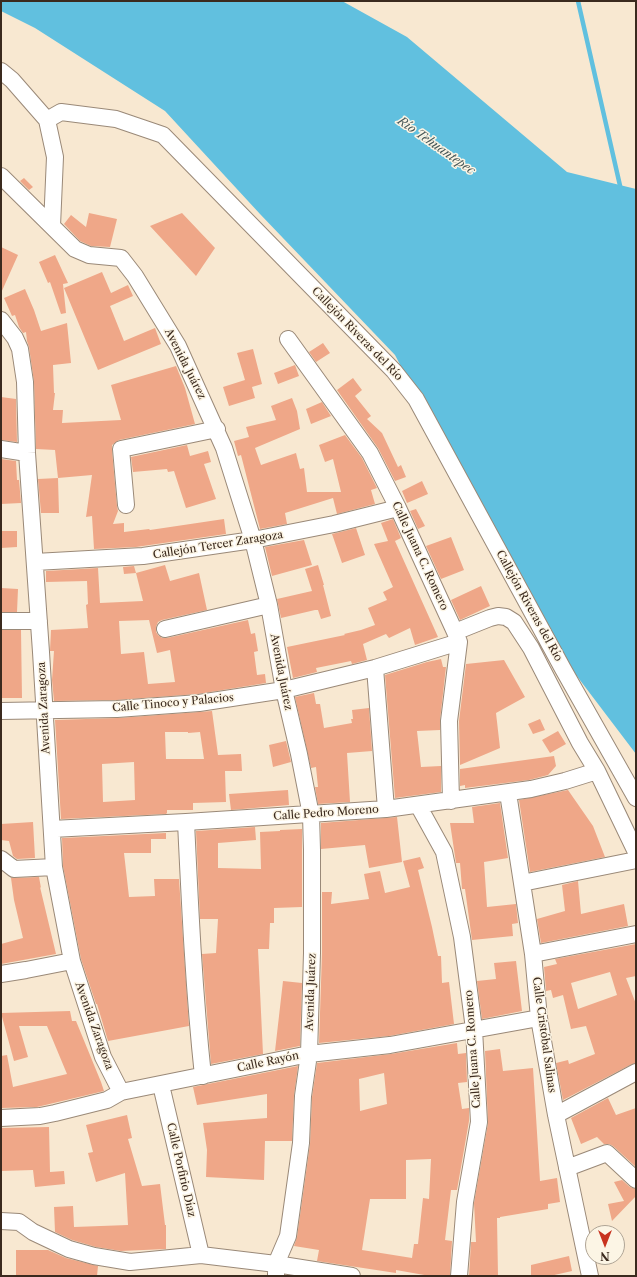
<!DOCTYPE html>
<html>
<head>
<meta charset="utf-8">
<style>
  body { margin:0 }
  #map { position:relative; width:637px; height:1277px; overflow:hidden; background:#f8e8d1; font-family:"Libre Caslon Text",serif }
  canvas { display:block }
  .frame { position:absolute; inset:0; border:2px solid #3b2a1e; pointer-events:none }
  .north { position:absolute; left:585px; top:1225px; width:40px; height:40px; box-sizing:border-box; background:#fcf5e5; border:1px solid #afa495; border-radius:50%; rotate:180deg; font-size:11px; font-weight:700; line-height:16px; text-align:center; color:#3b2a1e }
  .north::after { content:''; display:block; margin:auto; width:14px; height:18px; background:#c8321e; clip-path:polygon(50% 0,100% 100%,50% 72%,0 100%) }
</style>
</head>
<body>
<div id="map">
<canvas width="637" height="1277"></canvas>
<div class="frame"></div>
<div class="north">N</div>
</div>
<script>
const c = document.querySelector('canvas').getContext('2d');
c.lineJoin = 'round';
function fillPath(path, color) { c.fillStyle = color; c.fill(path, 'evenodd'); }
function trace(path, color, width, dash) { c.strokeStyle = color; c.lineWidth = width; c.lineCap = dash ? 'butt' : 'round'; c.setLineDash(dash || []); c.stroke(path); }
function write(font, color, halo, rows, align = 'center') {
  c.font = font + ' "Libre Caslon Text",serif'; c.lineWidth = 3; c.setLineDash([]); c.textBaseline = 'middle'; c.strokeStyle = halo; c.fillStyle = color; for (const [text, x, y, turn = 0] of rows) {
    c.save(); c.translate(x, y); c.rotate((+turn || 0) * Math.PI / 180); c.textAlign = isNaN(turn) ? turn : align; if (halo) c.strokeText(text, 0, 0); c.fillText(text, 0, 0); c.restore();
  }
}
fillPath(new Path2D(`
  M1,1H342L407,37L567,172L636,189V754L529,613L395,355L260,214L165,111L35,28L1,11Z`), '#61c0df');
trace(new Path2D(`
  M578,1L621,190`), '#61c0df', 4.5);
fillPath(new Path2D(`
  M24,178L33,187L29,190L20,181Z
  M89,213L117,219L110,247L91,246L80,241L64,224L71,215L86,227Z
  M182,213L215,248L196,276L150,226Z
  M1,247L18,255L1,293Z
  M55,255L68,283L63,284L66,313L61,314L50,282L48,283L39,262Z
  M102,272L111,293L128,285L133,296L110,306L124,341L155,328L161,344L98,370L64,288Z
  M25,289L34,310L41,331L67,323L71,363L53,365L54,393H55L53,410H63L62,423L121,420L111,385L176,366L185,388L195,424L119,440L112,445V450L117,506L118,511L113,524L124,523V532L149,529L150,530L224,519L226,534L136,547L94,549L92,516L86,517L92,475L58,478L55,450L36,449L34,382L29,347L27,341L26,332L23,333L19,327L15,315L12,316L4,298Z
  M323,343L330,353L316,362L309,352Z
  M253,349L262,384L252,387L255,398L229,406L223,387L245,380L237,353Z
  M295,365L299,376L278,384L274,373Z
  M353,378L362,390L355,396L371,416L367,419L382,433L398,467L401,465L406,477L395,481L378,448L337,390Z
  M1,397L16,399L17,442L1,440Z
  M292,398L297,411L300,429L255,448L261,465L296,453L300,469L304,468L307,492H341L333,459L325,462L319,445L345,435L362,458L377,488L371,490L375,504L337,514L333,498L285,513L287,524L260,529L241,455L238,456L234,441L249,437L246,427L276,420L271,406Z
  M322,402L331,416L311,424L306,409Z
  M187,445L190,456L208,451L211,462L204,464L216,499L186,508L174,471L168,472L167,469L133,472L131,457Z
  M1,459L16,461L17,480H19L21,503L1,504Z
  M58,478L59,513H41L38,479Z
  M422,481L428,494L407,503L402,491Z
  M416,509L425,526L418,529L410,511Z
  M393,519L401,538L395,541L438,637L415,645L410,628L389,638L386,634L363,644L367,660L352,664L351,661L316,668L317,672L293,678L287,647L345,635L344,634L361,630L375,625L368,608L387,600L383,592L393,587L374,544L388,541L381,523Z
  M356,528L365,555L342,563L332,534Z
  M1,531H17V547L1,548Z
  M451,537L464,570L441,579L426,546Z
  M304,540L312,565L272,576L265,547Z
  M165,565L170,581L199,573L207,610L162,620L158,622L156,627V632L158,635L162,638H167L248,620L251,634L255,633L258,651L254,652L257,675L265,674L266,683L198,694L117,700L54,701L52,680L54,651H50L51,630L88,628L86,605L88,604L87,581L46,582V571L98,568L100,603L143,601L136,573ZM149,620L157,653L170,650L175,682L148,684L144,652L121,654L119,621Z
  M318,565L324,585H323L331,616L321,619L318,610H315L281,618L277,599L312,591L305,569Z
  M134,566L136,573L124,574L123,567Z
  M481,586L490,606L460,620L451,600Z
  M1,588L18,589L17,612H1Z
  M1,630H21L22,698H1Z
  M441,659L443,667H446L440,720V730L417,731L421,767L441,766V792L395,798L385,675L427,662Z
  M504,660L525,697L496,713L500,748L460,765L459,721L466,664Z
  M314,693L316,704H320L324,728L352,723L351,719H353L352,710L369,708L372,751L347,753L350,802L318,804L315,787H318L316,767L311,768L295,697Z
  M212,711L218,755L241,754L242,771H225L226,802L193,803V810H167V813L166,814L61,819L55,720L118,718ZM165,732H188V733L200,732L204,759H166ZM134,762L135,800L103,802L102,764Z
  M540,719L545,730L533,734L528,724Z
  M558,731L566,744L550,753L542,740Z
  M286,741L291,762L273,767L269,745Z
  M554,756L556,766L548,775L529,780L465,788V785L460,786V769Z
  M288,790L289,805L231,810L229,794Z
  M568,790L593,826L605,857L530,872L519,800Z
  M500,803L508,858L484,862L487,907L516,904L518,923L512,924L513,936L472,940L465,889H462L460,863H456L450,823H474L472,807Z
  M397,817L402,862L369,868L365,845L321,849V823Z
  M33,822L35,858L17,859L13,856L9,841L1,840V824Z
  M255,827L256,840L218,843V868L261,869L260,832L280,831V830L302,829V907L274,908V923H270L269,949H258L263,1054L211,1064L202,954L216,953L218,919H200L196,831Z
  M166,833V839H151V853H124L129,897L155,896L154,879H179L189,1026L108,1041L97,1004H96L81,959L63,866L62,838Z
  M420,857L424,868L418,870L432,927L438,956H441L442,983L449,982L454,1024L389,1036L319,1043L322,953V892H332L331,904L369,899L364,874L380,871L385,893L410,887L403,861Z
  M39,877L41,888L40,887L56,954L1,964V944L23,938L14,900L11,878Z
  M578,881L581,914L624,904L628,926L541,943L537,919L565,911L562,885Z
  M636,944V976L626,978L636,1004V1063L632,1064L563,1100L556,1063L568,1060L569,1064L595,1054L586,1026L571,1029L563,995L553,998L551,990L546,991L544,967L557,964L555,959ZM610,972L617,995L578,1009L571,983Z
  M516,961L522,1011L482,1019L477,981L496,979L494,963Z
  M283,981L302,983L300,1046L275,1051Z
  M70,1011L72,1021H76L101,1082L104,1091L37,1107L1,1108V1056L7,1055L13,1087L67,1074L47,1026H19L28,1057L14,1061L1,1013Z
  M457,1043L458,1054L466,1053L467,1082L458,1083L462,1109L469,1108V1121L457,1190H451L445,1240L452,1241L450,1276H430L396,1270V1273L317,1261L319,1250L294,1246L297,1237L310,1144L312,1097L317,1063L391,1054ZM384,1073L387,1104L360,1111L359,1079ZM431,1159L429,1199L423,1198L418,1244H414L412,1258L362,1250L370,1199H406V1160Z
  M500,1049L503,1071L533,1068L540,1181L557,1178L560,1202L548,1204V1209L500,1217V1218H497L498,1276H469L471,1242H476L474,1203L488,1123L485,1051Z
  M298,1066L294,1096L292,1141H265L264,1180L206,1177L207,1150L203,1123L267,1118V1094L197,1105L193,1087Z
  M608,1098L616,1115L636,1108V1167L613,1146L609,1144H604L597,1137L581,1144L571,1118Z
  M127,1115L132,1138L128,1139L142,1186L160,1184L165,1225H166V1249L121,1251L96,1247L72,1240L55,1232L54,1207L73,1206L74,1227L128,1225L125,1173L96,1182L88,1153L93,1152L86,1125Z
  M49,1127L50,1172L64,1171L65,1184L35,1187L33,1170L1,1171V1128Z
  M622,1180L630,1187L636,1189V1196L612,1221L608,1204L624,1201L614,1182Z
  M16,1250H48L66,1258L98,1266L97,1276H16Z
  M569,1256L572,1271L550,1276H531V1265Z`), '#efa788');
const street = new Path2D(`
  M1,71L12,80L47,120L55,157L52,226
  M47,120L61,112L116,119L163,135L394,371L416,399L563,669L636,798
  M1,176L75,249L89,255L121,258L135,276L178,346L224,448L253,540L269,605L284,690L299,754L311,815L312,850V953L309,1054L303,1096L301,1143L288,1236L276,1264V1276
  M1,320L15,338L20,349L25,382L27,453L41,652L54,867L72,961L103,1057L121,1092
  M288,339L370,453L398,508L455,632L459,642L449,721L451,801
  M1,449L27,453
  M126,505L121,449L217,429
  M35,562L143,556L253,540L334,524L398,508
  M1,621H39
  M165,629L269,605
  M455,632L490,618L498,616L506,617L514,622L531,648L580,743L597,771L636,852
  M375,668L386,809
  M1,711L117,709L199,703L284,690L375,668L459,642
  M508,793L533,954L539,1018L556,1115L590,1276
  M418,805L444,852L462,937L474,1029L479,1122L465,1202L459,1276
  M186,822C190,907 194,992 203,1076
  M52,829L186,822L386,809L531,789L565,781L597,771
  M1,859L14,869L54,867
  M522,883L636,860
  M533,954L636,934
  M1,974L26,970L72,961
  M161,1085L201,1255
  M556,1115L636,1072
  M1,1118L40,1116L55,1113L107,1100L121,1092L309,1054L390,1045L539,1018
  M567,1168L607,1153L636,1180
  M1,1221L19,1222L33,1232L69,1249L94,1256L130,1262L201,1255L276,1264L352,1276`);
trace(street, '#9a8978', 18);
trace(street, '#fff', 16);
write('11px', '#3b2a1e', '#fcf5e5', [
  ["Callejón Riveras del Río",357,334,46],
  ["Avenida Juárez",185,364,63],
  ["Callejón Tercer Zaragoza",218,545,-9],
  ["Calle Juana C. Romero",420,556,65],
  ["Callejón Riveras del Río",529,606,61],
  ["Avenida Juárez",281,672,79],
  ["Calle Tinoco y Palacios",173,703,-5],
  ["Avenida Zaragoza",44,708,-93],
  ["Calle Pedro Moreno",326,813,-4],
  ["Avenida Juárez",311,992,-88],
  ["Avenida Zaragoza",94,1026,70],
  ["Calle Cristóbal Salinas",544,1035,82],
  ["Calle Juana C. Romero",473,1049,-94],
  ["Calle Rayón",268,1062,-12],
  ["Calle Porfirio Díaz",181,1170,77]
]);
write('italic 12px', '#465758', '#fcf5e5', [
  ["Río Tehuantepec",436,146,35]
]);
</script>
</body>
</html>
